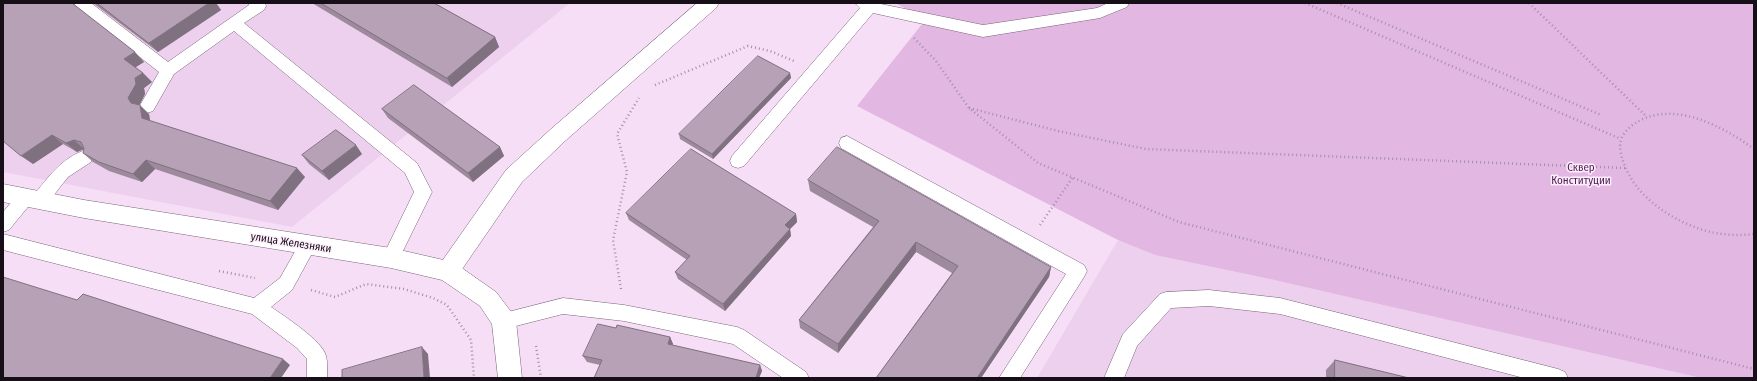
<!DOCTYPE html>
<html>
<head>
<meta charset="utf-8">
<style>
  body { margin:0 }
  #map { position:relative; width:1757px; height:381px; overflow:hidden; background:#f6def6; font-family:"Fira Sans Condensed",sans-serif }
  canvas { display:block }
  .frame { position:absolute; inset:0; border:4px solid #170f17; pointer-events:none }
</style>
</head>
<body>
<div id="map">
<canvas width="1757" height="381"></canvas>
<div class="frame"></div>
</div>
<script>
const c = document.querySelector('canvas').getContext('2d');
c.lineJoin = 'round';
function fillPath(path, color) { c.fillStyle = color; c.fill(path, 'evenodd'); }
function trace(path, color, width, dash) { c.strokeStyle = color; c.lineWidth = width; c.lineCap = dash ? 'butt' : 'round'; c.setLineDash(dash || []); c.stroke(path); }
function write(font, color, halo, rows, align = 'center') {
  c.font = font + ' "Fira Sans Condensed",sans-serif'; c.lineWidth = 3; c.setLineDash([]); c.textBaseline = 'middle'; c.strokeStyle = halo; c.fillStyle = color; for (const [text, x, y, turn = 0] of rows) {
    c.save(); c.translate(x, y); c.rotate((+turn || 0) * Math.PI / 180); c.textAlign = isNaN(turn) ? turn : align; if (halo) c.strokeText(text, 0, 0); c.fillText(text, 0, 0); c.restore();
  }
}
fillPath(new Path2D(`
  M3,3H570L292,227L3,172Z
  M1118,240L1155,255L1270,279L1701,378H1037Z`), '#edd0ed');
fillPath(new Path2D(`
  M895,3H1754V378H1701L1270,279L1155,255L1118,240L857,106L926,19Z`), '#e2b7e2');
const service = new Path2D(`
  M74,3H91L168,62L249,5L248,3H265L266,6L264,10L244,23L417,163L432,192L397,263L391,266L385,263L382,258L414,192L405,173L234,31L174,74L153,111L147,113L141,111L139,107L159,72L76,7Z
  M855,3H876L983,25L1097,8L1108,3H1129L1127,7L1100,18L983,37L873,13L744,166L738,168L732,166L730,161L732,156L860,8Z
  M847,136L1084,265L1087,271L1084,277L1020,378H999L1066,274L841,148L839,143L841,138Z
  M85,150L91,152L93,157L91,162L68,177L46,205L40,207L34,205L32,202L9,230L3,232V212L20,192L26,190L32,192L34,195C48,177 62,158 85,150Z
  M3,234L254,298L280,278L301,241L307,238L313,241L316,246L292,290L271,307C284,316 323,341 326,356C328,363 327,371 327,378H307V359L297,348L252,314L3,250Z
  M1209,290L1280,298L1558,369L1565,372L1568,378H1524L1280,314L1209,306L1171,308L1137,346L1124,378H1104L1123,334L1160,294L1166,292Z
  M563,298L624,305L737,327L744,330L806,372L809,378H783L733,344L624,321L563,314L504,329L497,327L495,321L497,315L504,313Z`);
const minor = new Path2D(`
  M697,3H719L716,8L565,141L522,182L456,278L448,281L440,278L436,271L440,264L506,170L551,129Z`);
const tertiary = new Path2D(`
  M3,184L84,200L391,248L448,261L456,264L496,292L512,313L516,321L522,378H498L492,324L480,306L442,280L391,268L84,218L3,202Z`);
trace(service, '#796479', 1);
trace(minor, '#796479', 1);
trace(tertiary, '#796479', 1);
trace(new Path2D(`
  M1305,3L1621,139
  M1337,3L1601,115
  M1529,3L1647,117
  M914,38L936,61L969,108
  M655,85L748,46L770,51L794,61
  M1754,149C1724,127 1676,101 1639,121C1632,125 1623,132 1621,140C1619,147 1621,155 1623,161C1634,195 1668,218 1700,229C1718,235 1736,236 1754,234
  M1625,168L1146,149L1058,131L969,108L1038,163L1179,222L1754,369
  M1040,225L1073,177
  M219,271L255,278
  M621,289L613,240L627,172L617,134L639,98
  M311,290L335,297L366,284L404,289L433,298L447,305L471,340L474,378
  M536,346L541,378`), '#a391a3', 2.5, [1, 3]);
fillPath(service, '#fff');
fillPath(minor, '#fff');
fillPath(tertiary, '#fff');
fillPath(new Path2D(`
  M3,3H73V4L144,62L135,67L143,73L152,82L144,88L145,94L139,105L149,114L150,121L305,177L278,210L155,169L142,182L109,171L93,162L83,153L84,149L77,152L63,144L33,164Z
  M93,3H216L221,10L158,52Z
  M312,3H434L495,37L499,47L452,87Z
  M790,73L791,78L713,159L680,139L679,134Z
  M382,109L500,147L504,156L473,182L388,118Z
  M362,154L329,180L309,164L302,155Z
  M808,180L1051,267L1049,277L981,378H876L952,273L916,252L838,353L800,328L799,320L873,227L810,191Z
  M626,213L796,214L797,222L790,229L791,236L725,311L678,279L675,272L687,260L629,220Z
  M616,328L670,337L673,344L672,345L760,365L762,371L759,378H594L600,365L587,362L583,356Z
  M1335,360L1409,378H1326V370Z`), '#9d8a9d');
fillPath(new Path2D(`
  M209,3H216L221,10L158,52L149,43Z
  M495,37L499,47L452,87L447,78Z
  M135,52L144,62L133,69L124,59Z
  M143,73L152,82L144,88L145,94L138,108L131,103L128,98L135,78Z
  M790,73L791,78L713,159L712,154Z
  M140,105L149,114L151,127L142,118Z
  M52,135L63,144L33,164L21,156Z
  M74,140L84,149L77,152L66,143Z
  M356,145L362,154L329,180L322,171Z
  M500,147L504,156L473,182L468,173Z
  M146,160L155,169L142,182L133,174Z
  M297,168L305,177L278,210L270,201Z
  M796,214L797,222L786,233L785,225Z
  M790,229L791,236L725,311L723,304Z
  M916,242V252L838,353V344Z
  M1051,267L1049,277L981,378H977Z
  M670,337L673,344L670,351L668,344Z
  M422,347L428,354L430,378H424Z
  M283,359L290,365L281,378H270Z
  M760,365L762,371L759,378H756Z`), '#807180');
const building = new Path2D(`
  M3,3H72L135,52L124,59L143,73L135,78L136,84L128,98L131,103L140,105L142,118L297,168L270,201L146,160L133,174L99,162L83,153L84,148L81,142L74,140L66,143L52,135L21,156L3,141Z
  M97,3H209L149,43Z
  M321,3H434L495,37L447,78Z
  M758,56L790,73L712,154L679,134Z
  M414,85L500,147L468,173L382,109Z
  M336,130L356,145L322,171L302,155Z
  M837,147L1051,267L977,378H876L958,266L916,242L838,344L799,320L879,221L808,180Z
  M691,149L796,214L785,225L790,229L723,304L675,272L690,256L626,213Z
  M3,277L77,300L83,294L283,359L270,378H3Z
  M598,324L616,328L617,325L670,337L668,344L760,365L756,378H594L602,360L583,356Z
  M422,347L424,378H342V370Z
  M1335,360L1409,378H1335Z`);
fillPath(building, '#b7a1b7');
trace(building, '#807180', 1);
write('11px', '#4f1951', '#fdeffd', [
  ["Сквер",1581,168],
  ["Конституции",1581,181]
]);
write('11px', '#170f17', '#fdeffd', [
  ["улица Железняки",291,243,9]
]);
</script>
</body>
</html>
